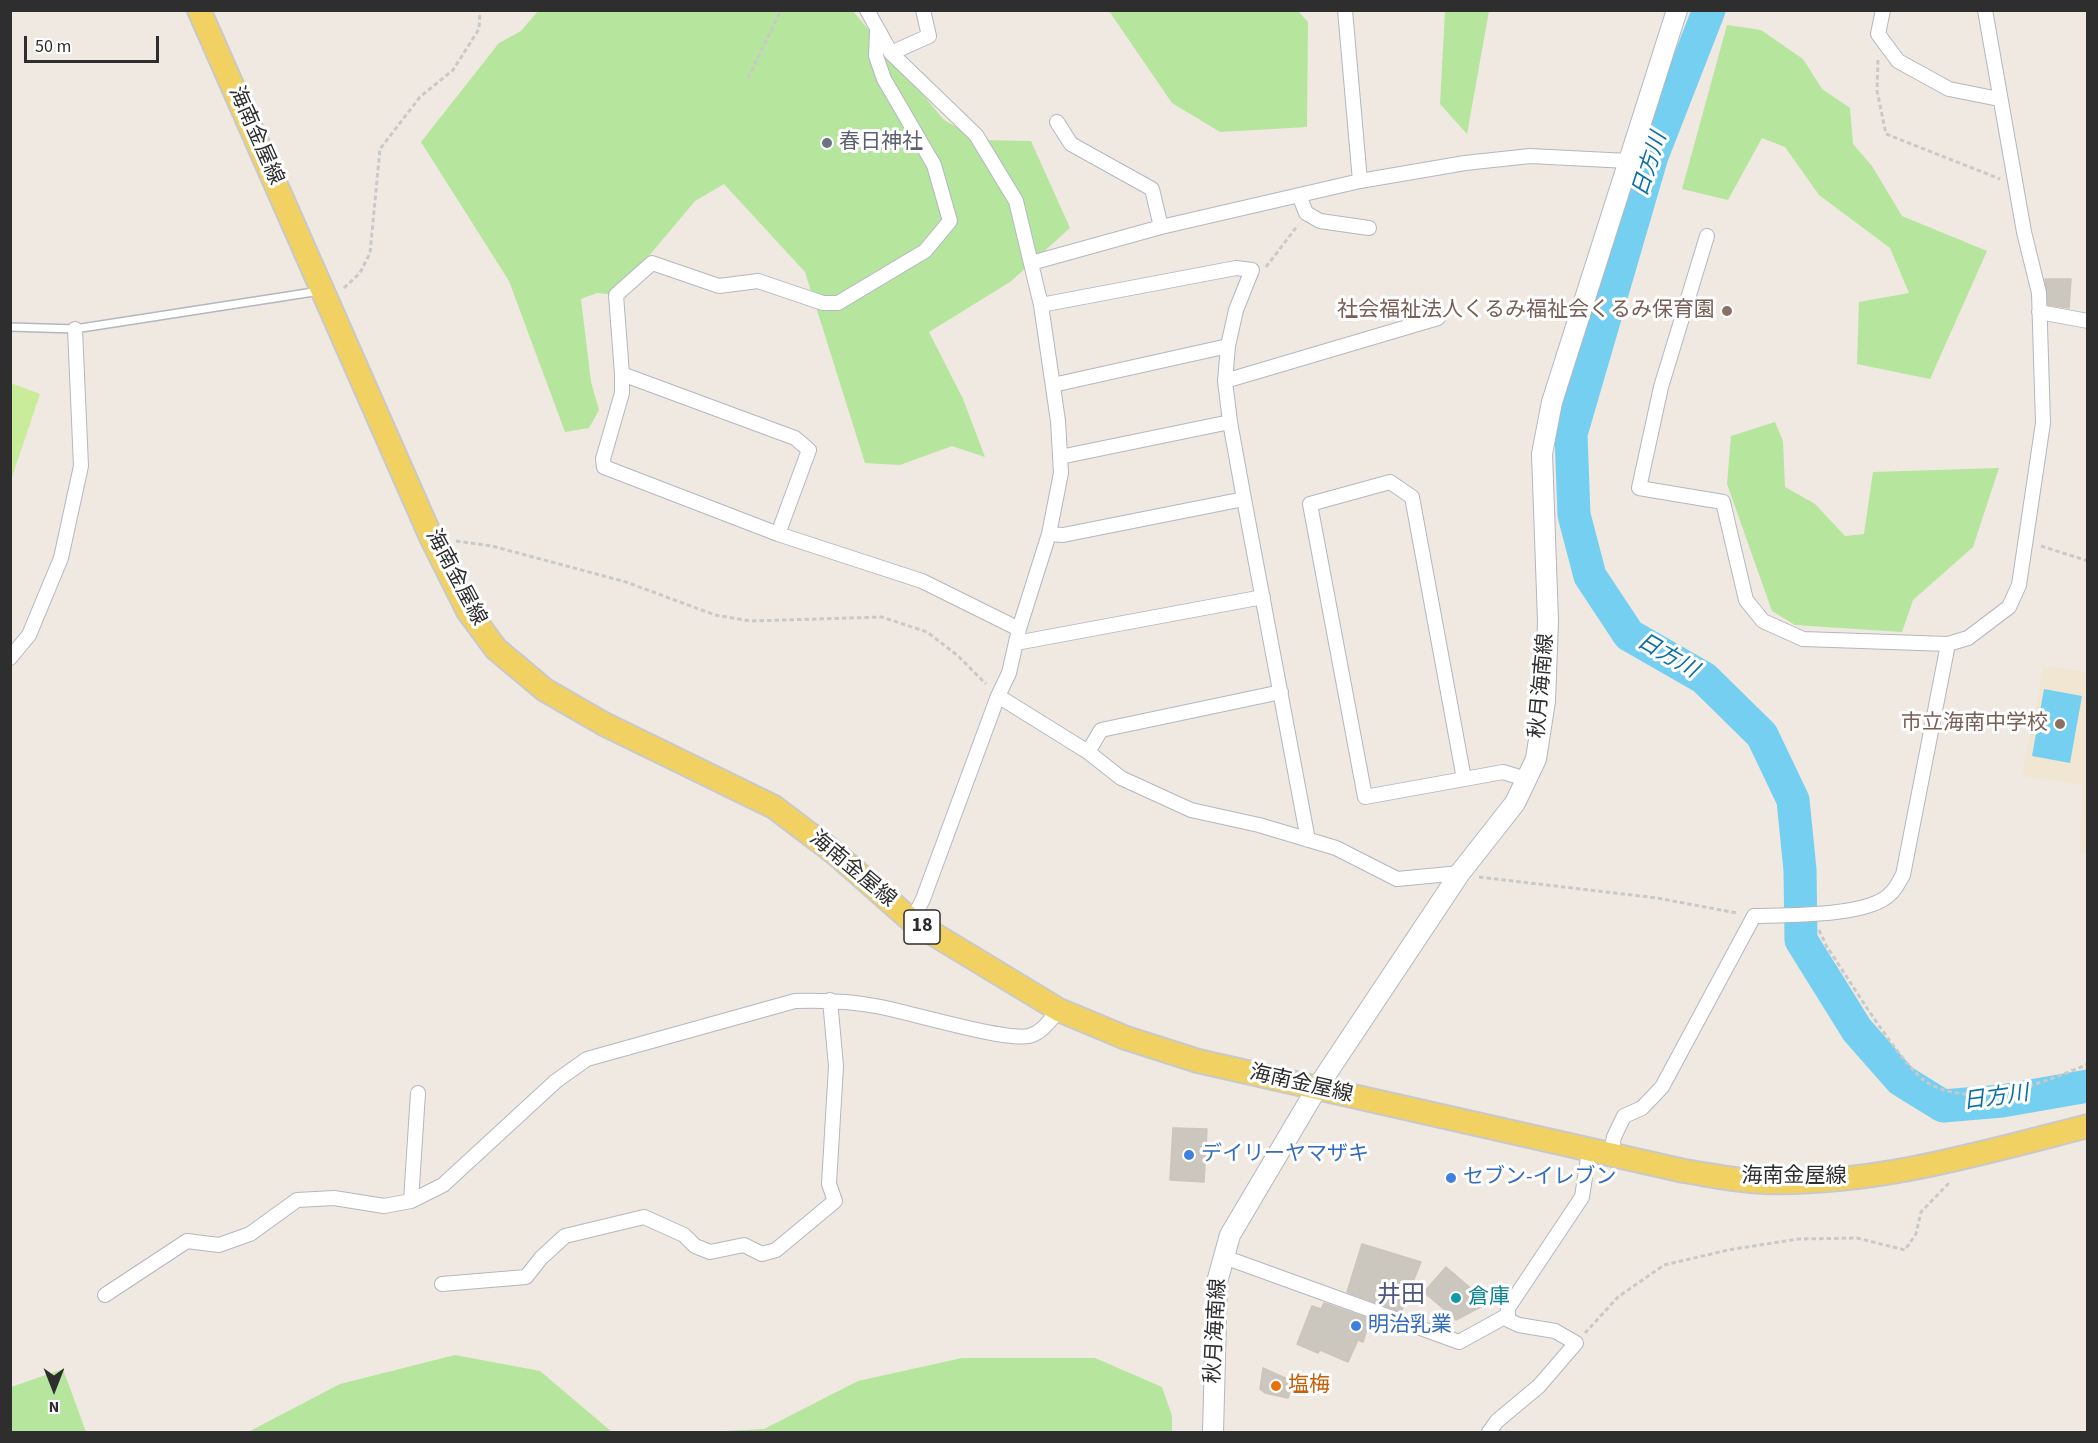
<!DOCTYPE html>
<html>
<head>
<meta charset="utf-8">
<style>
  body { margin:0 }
  #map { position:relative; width:2098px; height:1443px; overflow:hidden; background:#efe9e1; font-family:"Source Sans 3",sans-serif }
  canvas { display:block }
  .frame { position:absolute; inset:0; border:12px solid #2e2e2e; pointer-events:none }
  .north { position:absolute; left:24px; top:1359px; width:60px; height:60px; -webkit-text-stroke:4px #fff; paint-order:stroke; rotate:180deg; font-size:16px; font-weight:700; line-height:24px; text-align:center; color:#2e2e2e }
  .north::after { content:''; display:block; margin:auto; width:21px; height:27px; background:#2e2e2e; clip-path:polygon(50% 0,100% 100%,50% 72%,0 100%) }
  .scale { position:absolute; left:24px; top:36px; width:135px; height:27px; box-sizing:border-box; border:3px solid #2e2e2e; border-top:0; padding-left:8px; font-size:18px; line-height:21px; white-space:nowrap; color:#2e2e2e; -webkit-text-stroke:4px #fff; paint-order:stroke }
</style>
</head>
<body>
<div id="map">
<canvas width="2098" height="1443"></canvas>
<div class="frame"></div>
<div class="north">N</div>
<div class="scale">50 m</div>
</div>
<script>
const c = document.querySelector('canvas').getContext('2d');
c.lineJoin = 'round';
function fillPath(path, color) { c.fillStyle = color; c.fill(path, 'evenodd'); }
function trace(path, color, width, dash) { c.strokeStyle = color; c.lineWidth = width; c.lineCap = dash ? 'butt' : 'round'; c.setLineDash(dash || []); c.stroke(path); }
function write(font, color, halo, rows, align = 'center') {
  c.font = font + ' "Source Sans 3","Noto Sans JP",sans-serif'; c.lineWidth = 6; c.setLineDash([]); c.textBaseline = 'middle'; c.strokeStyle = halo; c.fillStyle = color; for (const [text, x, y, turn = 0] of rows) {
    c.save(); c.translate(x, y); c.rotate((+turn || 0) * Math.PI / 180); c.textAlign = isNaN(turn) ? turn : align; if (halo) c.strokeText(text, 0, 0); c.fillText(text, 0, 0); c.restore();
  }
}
fillPath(new Path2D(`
  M2044,666L2087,672V854H2080L2082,785L2022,776Z`), '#f0e6d1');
fillPath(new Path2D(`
  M538,11H853L944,120L980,140L1031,141L1070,228L1010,282L929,332L963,399L985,457L952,446L900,465L865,463L805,272L724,184L695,201L616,295L597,293L581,299L591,382L599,410L589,428L565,432L509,281L421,142L499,43L521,31Z
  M1109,11H1298L1308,22L1307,127L1220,132L1172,103Z
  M1445,11H1489L1467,134L1440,104Z
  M1727,25L1761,30L1803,59L1822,89L1850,108L1853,144L1872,166L1902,216L1987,251L1930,379L1857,364L1859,302L1909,293L1890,248L1819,195L1785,147L1762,138L1728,200L1682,189Z
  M1775,422L1783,441L1785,487L1815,504L1845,536L1864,534L1873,472L1999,468L1973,547L1913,600L1902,632L1795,625L1772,611L1727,484L1731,436Z
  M455,1355L540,1371L612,1432H248L340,1384Z
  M962,1358H1095L1162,1387L1172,1416V1432H706L764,1429L858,1381Z
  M63,1369L86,1432H11V1387Z`), '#b6e59e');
fillPath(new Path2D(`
  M11,383L40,394L11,480Z`), '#c9ec9a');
fillPath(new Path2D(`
  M2044,689L2082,696L2070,763L2032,756Z`), '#75cff0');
trace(new Path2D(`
  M1709,10L1652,156L1571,434L1574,515L1590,576L1629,635L1704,678L1762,735L1793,800L1800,870L1801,940L1857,1030L1901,1080L1943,1106L2002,1101L2088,1086`), '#75cff0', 33);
const building = new Path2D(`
  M2045,279H2071L2069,308L2048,305Z
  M1173,1128L1207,1129L1204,1182L1170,1180Z
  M1362,1244L1421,1262L1401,1312L1347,1292Z
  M1446,1267L1488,1303L1456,1320L1424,1292Z
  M1324,1303L1370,1319L1363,1342L1358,1340L1348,1362L1320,1350L1318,1353L1297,1344L1312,1306L1321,1309Z
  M1263,1368L1294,1382L1288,1398L1265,1393L1260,1389Z`);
fillPath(building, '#cbc7bf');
trace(building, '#cbc5ba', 1.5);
const lane = new Path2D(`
  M10,327L75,329L320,291`);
const street = new Path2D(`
  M867,10L891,53L976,135L1016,201L1041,305L1058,421L1061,473L1049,534L1019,629L1009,673L998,696L923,899L912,921
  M1345,10L1360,181
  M1883,10L1878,34L1898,61L1949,89L1999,99
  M877,31L876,56L884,79L934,165L950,221L925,251L838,303H823L758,281L719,286L652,263L616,295L622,374L795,438L809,450L778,534L922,581L1019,629
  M891,53L929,36L923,10
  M1057,122L1071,144L1152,189L1161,227
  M1299,195L1306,213L1320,221L1369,228
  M1707,236L1661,387L1639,488L1723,502L1746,600L1763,621L1803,639L1948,644
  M1031,263L1161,227L1360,181L1465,163L1530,156L1628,161
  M1041,305L1236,268L1252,270L1236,310L1228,346L1053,385
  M2039,312L2088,321
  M622,374V393L603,459L604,467L778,534
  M1225,381L1438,318
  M1060,457L1230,422L1225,381L1228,346
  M1244,499L1308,840
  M1049,534L1063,535L1244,499L1230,422
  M1016,643L1263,597
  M10,658L29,635L61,558L81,466L75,329
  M998,696L1088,752L1121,778L1191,810L1259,825L1336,848L1397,879L1460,873
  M1088,752L1101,730L1281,692
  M1464,779L1412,497L1390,482L1310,504L1365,797L1503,772L1526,779
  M1611,1155L1614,1137L1624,1116L1642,1108L1662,1087L1754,916C1785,915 1868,917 1890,894C1896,889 1899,881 1903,875L1948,644L1968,638L2009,607L2019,585L2043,423L2039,293L2024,232L1985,10
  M411,1201L418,1093
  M1224,1257L1459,1342L1508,1315
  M442,1284L526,1277L541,1258L565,1236L644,1217L684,1235L695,1246L710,1252L744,1245L762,1254L776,1250L835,1201L829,1184L836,1066L830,1000
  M105,1295L187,1241L219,1245L250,1234L297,1200L334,1198L384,1206L411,1201L443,1185L556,1081L587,1059L795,1001C824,1000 852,1001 881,1007C911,1013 1005,1041 1029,1036C1043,1032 1050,1020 1059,1010
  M1489,1432L1497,1421L1539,1386L1576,1343L1555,1331L1519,1325L1508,1320V1308L1582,1197L1589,1151`);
const secondary = new Path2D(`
  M1213,1432L1217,1282L1230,1235L1317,1088L1460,873L1515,803L1536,759L1545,701L1548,621L1542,454L1552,402L1677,10`);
const primary = new Path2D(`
  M199,10L431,537L468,611L496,649L545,690L604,724L774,807L836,854L912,921L1059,1010L1126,1038L1198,1061L1684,1171C1710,1175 1738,1181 1765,1182C1875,1185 1982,1153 2088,1126`);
trace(lane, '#b4b7c1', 10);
trace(street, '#b4b7c1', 16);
trace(secondary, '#b4b7c1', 22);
trace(primary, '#c9c9c9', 26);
trace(new Path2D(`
  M1878,60L1877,91L1886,134L2000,179
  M748,78L781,10
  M1266,267L1298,225
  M344,288L360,273L370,253L380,149L420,97L453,70L479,29L480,10
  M456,541L492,546L626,582L715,615L751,621L882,617L927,632L957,655L986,684
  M2041,546L2088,561
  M1479,877L1657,898L1737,913
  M1819,930L1827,947C1847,976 1902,1068 1928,1083C1974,1110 2044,1083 2088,1064
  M1585,1333L1618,1297L1664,1265L1728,1250L1798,1239L1857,1238L1905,1250L1916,1234L1921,1212L1948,1184L1947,1181`), '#c9c9c9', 3, [4.5, 3]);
trace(lane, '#fff', 7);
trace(street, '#fff', 14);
trace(secondary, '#fff', 20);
trace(primary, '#f2d163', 22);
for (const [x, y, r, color] of [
  [827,143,6,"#6b7280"],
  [1727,311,6,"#8d6e63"],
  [2060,724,6,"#8d6e63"],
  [1189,1155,6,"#3f7fe0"],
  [1451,1178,6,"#3f7fe0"],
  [1456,1298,6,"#0f9aa8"],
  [1356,1326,6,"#3f7fe0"],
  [1276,1386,6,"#e8710a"]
]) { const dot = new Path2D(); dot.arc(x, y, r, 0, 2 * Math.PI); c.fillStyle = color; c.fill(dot); trace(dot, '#fff', 2); }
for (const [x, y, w] of [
  [922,927,36]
]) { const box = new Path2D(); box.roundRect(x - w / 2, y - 17, w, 34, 4.5); c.fillStyle = '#fff'; c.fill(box); trace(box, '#2e2e2e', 1.5); }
write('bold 20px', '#2e2e2e', null, [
  ["18",922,927]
]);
write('21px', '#2e2e2e', '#fff', [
  ["海南金屋線",255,136,66],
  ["海南金屋線",455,578,62],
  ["秋月海南線",1543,686,-85],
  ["海南金屋線",852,870,40],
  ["海南金屋線",1301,1085,13],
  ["海南金屋線",1794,1177],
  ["秋月海南線",1217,1331,-87]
]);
write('21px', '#5b616d', '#fff', [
  ["春日神社",839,143]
], 'left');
write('21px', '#785e54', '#fff', [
  ["社会福祉法人くるみ福祉会くるみ保育園",1715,311],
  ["市立海南中学校",2048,724]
], 'right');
write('21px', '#366cbe', '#fff', [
  ["デイリーヤマザキ",1201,1155],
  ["セブン-イレブン",1463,1178],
  ["明治乳業",1368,1326]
], 'left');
write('21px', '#0d838f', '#fff', [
  ["倉庫",1468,1298]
], 'left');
write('21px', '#c56008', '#fff', [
  ["塩梅",1288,1386]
], 'left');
write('italic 22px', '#0d6fa3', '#fff', [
  ["日方川",1651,165,-72],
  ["日方川",1667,657,30],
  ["日方川",1996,1099,-8]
]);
write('24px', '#4d5680', '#fff', [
  ["井田",1401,1297]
]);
</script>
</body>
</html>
